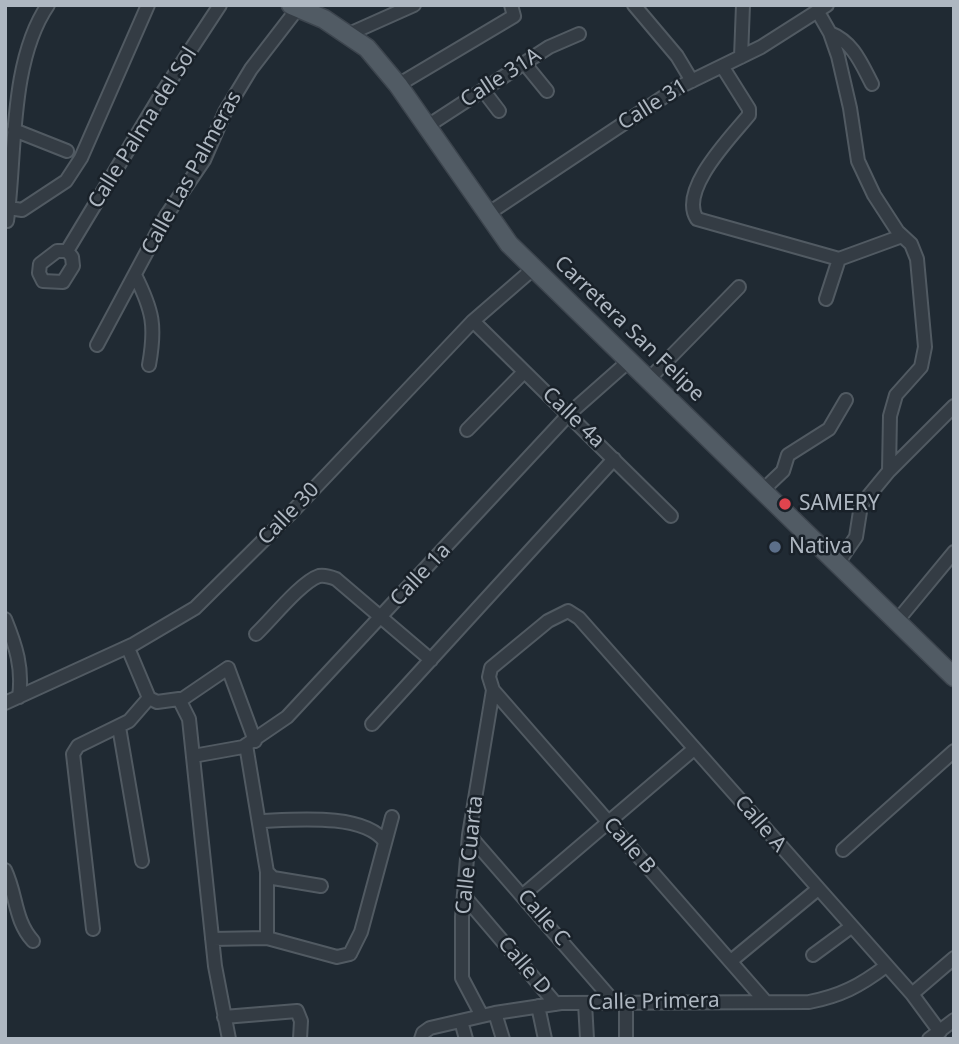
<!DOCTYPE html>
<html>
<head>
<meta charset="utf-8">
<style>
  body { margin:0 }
  #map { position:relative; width:959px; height:1044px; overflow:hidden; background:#202a33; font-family:"Noto Sans",sans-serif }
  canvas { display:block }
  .frame { position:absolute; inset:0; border:7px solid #aeb7c1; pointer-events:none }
</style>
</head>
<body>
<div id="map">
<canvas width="959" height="1044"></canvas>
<div class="frame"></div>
</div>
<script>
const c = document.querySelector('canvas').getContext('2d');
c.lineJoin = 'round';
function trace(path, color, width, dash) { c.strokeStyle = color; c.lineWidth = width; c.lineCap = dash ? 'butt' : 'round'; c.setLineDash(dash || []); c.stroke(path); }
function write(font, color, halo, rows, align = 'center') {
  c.font = font + ' "Noto Sans",sans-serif'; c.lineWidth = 5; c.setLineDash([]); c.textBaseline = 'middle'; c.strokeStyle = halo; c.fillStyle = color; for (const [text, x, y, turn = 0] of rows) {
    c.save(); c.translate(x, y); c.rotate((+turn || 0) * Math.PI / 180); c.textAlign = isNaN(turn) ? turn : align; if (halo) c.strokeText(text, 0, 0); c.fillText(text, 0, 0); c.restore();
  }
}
const street = new Path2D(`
  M634,5L677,56L692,81
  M818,12L830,33L838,56L850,108L858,161L874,195L898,232L911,244L917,259L925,347L921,367L896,395L890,416L889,471
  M830,33C853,42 861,63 872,84
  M349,34L414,5
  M741,57L743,5
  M525,64L547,91
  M722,66L749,109V115C732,136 678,190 697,219L839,259L902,236
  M398,85L514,16L511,5
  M483,90L499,111
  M426,127L549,47L579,34
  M14,130L67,151
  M9,208L22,210L66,181L81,158L148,5
  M486,215L677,88L761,47L827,5
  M7,221C16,156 9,62 48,5
  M57,251H67L72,257L73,266L63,282L43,281L39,273L40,264Z
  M67,251L161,95L220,5
  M135,275C153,311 156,326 149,365
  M826,299L839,259
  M473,321L671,516
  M97,345L166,216L204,160L225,112L251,69L298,8
  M649,379L739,287
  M467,430L524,372
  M763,490L783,471L788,455L829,429L846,400
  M838,563L856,537L861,505L889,471L954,406
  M5,619C16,646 23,668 19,697
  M897,621L954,552
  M256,634C271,620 301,582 319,576C325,575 331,577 336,579L431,660
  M128,648L149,698L157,702L179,699L189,719L215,966L229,1039
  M493,690L765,1001
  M181,700L228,668L255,741
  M5,703L134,644L195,608L291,513L473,321L533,269
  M372,724L614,459
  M119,727L142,861
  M246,745L267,872L273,878L321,886
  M193,756L243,747L287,717L570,413L630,360
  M259,821C291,820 364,812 385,842
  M469,835L615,1003
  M843,850L954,751
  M5,870C17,895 14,920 33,941
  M523,895L694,749
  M464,896L556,1004
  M93,929L73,754L78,746L129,721L149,698
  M267,938V872
  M212,939L267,938L337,957L350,954L361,932L392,817
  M813,955L851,927
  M731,961L818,889
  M912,994L954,958
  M585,1003L587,1039
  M626,1003V1039
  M538,1006L545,1039
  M495,1013L503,1039
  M482,1016L462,978V917L469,835L493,690L489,677L491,668L548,621L568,611L579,618L912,994L940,1032
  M224,1017L297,1011L301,1021L300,1039
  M461,1021L466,1039
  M421,1039L423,1033L430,1028L495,1013L561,1003L809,1002C840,996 860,986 886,966
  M929,1039L954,1020`);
const primary = new Path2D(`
  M291,5L324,19L367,48L398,85L509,244L954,677`);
trace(street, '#515a62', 16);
trace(primary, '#3d454e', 21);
trace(street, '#343c44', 12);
trace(primary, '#515b64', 18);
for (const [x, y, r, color] of [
  [785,504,7,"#e0444e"],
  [775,547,7,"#5c6f8a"]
]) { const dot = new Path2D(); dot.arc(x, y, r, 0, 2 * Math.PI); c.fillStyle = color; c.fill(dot); trace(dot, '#192129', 2.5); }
write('21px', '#aeb7c1', '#192129', [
  ["Calle 31A",501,78,-33],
  ["Calle 31",653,105,-32],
  ["Calle Palma del Sol",143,128,-58],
  ["Calle Las Palmeras",192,173,-61],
  ["Carretera San Felipe",629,329,44],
  ["Calle 4a",573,418,44],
  ["Calle 30",289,514,-46],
  ["Calle 1a",421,575,-47],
  ["Calle A",760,824,49],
  ["Calle B",629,846,49],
  ["Calle Cuarta",470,855,-84],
  ["Calle C",543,918,49],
  ["Calle D",524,966,49],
  ["Calle Primera",654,1002,-1]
]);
write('21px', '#aeb7c1', '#192129', [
  ["SAMERY",799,504],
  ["Nativa",789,547]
], 'left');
</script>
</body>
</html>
